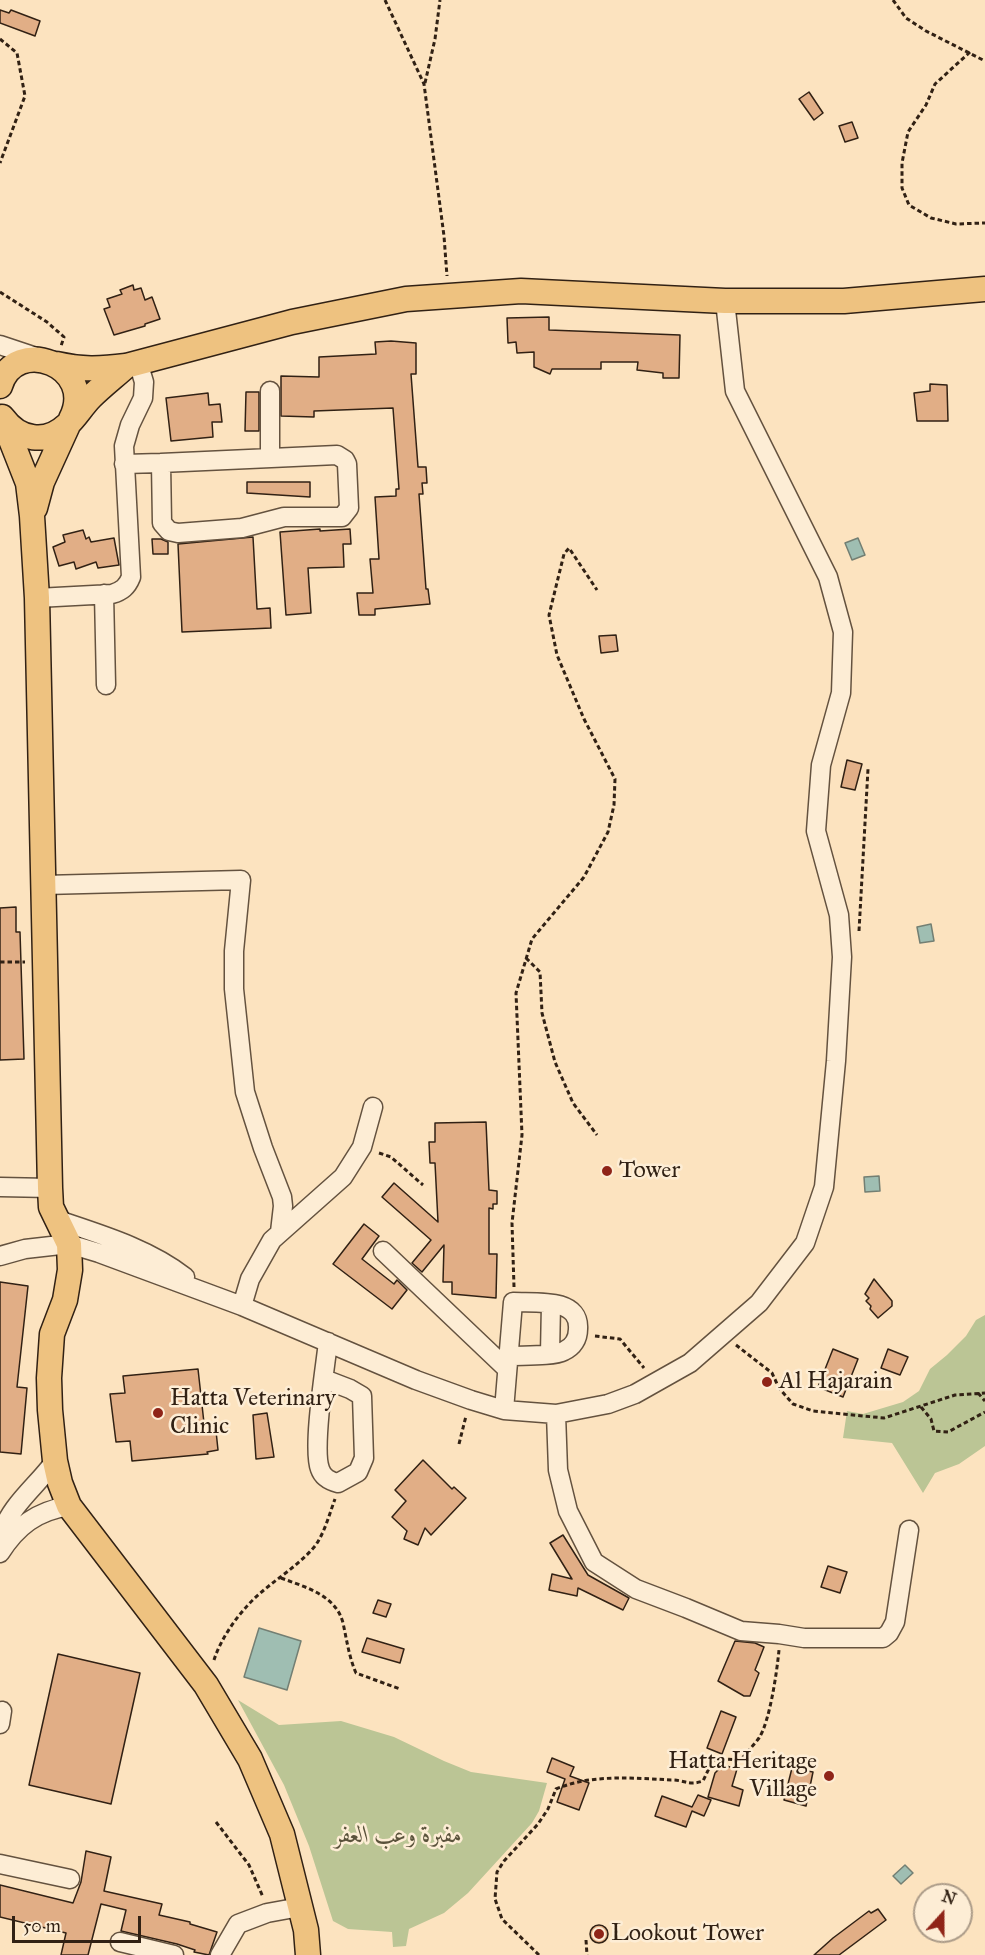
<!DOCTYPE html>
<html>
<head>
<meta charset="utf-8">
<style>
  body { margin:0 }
  #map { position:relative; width:985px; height:1955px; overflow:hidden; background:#fce3bf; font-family:"IM FELL Great Primer",serif }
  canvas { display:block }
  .north { position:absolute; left:913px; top:1883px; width:60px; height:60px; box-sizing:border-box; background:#fdedd5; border:2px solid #ab9b88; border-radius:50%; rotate:21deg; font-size:16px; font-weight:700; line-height:24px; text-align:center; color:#312114 }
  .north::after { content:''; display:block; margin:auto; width:21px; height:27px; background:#8f2418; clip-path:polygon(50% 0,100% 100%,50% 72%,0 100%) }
  .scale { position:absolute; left:12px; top:1916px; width:129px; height:27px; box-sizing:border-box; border:3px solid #312114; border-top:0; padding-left:8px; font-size:18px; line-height:21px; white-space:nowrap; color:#312114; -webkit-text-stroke:4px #fdedd5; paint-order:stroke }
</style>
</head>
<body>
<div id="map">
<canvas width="985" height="1955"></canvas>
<div class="north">N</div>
<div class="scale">50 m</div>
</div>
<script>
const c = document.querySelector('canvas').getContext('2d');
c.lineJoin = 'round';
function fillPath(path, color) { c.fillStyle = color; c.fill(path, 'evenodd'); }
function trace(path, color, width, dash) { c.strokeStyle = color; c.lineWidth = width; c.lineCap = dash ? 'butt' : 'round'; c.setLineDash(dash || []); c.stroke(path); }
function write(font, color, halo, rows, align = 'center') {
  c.font = font + ' "IM FELL Great Primer",Amiri,serif'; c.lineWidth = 5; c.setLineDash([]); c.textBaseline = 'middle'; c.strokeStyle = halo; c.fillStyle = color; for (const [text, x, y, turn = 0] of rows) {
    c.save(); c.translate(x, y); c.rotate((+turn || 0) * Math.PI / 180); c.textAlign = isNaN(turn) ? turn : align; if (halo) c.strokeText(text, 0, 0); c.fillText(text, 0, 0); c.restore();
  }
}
fillPath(new Path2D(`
  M985,1315V1446L959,1464L935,1473L923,1493L892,1443L843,1438L847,1411L863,1414L903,1402L919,1391L930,1369L947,1355L966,1336L976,1320Z
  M238,1700L279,1725L341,1721L394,1737L444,1761L471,1772L547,1783L539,1811L532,1823L468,1893L444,1913L409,1929L406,1946L393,1947L392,1932L348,1929L333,1921L309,1846L284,1785Z`), '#bbc595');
const water = new Path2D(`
  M858,538L865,555L852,560L845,543Z
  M931,924L934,941L920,943L917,927Z
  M879,1176L880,1191L865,1192L864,1177Z
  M259,1628L301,1641L287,1690L244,1677Z
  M905,1865L913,1873L901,1884L893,1876Z`);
fillPath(water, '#9fbeb2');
trace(water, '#737f73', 1.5);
const building = new Path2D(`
  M0,10L9,13L11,10L40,21L35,36L0,23Z
  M809,92L823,113L814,120L799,99Z
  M852,122L858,138L845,142L839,126Z
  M133,285L134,290L141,288L145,300L152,297L160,319L145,324V326L114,335L104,309L110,307L107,299L122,294L120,290Z
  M549,317V330L680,335L679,378H663V373L637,370L638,362H601V369H552L550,374L534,367V352L517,353L516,342L508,343L507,318Z
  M391,341L416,343V374H411L418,467H426L427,483H422L423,494H419L426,589H428L430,604L375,609V615H359L357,593H373L370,559H379L375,497L396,496V489H399L393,408L314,411V417L281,416V376L319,377V357L376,354L375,342Z
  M930,384L947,385L948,421H917L914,393L930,391Z
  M246,392H259V431H245Z
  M208,393L209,405L220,404L222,422H212L213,437L171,441L166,398Z
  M247,482H310V497L247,493Z
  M320,529V531L350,529L351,544H343L344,567L308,568L311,613L286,615L280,532Z
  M83,530L86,539L89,537L91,542L114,538L119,565L98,568L96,562L76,569L74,562L59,566L53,547L65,542L63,535Z
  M253,537L257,609L270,608L271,628L182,632L178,544Z
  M152,539H161L168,542V554H153Z
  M616,635L618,651L601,653L599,636Z
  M847,760L862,764L855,790L841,787Z
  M16,907V932H20L24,1059L0,1060V908Z
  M486,1122L489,1190L497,1191V1204H493V1209L489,1208V1254H497L496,1298L452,1294V1282H443L444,1245L422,1272L412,1263L431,1240L382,1197L394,1183L438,1222L435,1163H430L429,1142H435V1123Z
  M364,1224L379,1236L362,1259L394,1284L397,1280L407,1290L392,1309L333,1264Z
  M874,1279L892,1301V1306L878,1318L870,1309L871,1306L866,1301L869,1298L865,1294Z
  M0,1282L28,1286L17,1387L27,1388L21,1454L0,1452Z
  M833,1349L858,1359L843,1397L818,1387Z
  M888,1349L908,1357L900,1375L881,1368Z
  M198,1369L205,1432L216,1431L218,1450L207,1452L208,1454L132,1461L130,1441L116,1442L110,1394L125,1393L123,1376Z
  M267,1413L274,1457L256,1459L253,1415Z
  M423,1460L452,1489L454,1487L466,1498L431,1535L425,1528L418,1545L404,1539L407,1531L392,1517L406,1501L395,1490Z
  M563,1535L588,1575L629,1598L623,1610L578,1588L577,1596L549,1590L552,1574L572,1579L550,1543Z
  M828,1566L847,1572L840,1593L821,1587Z
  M378,1600L391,1604L386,1617L373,1613Z
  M367,1638L404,1649L400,1663L362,1652Z
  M735,1641L755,1643L764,1647L755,1670L759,1673L750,1696H744L718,1681Z
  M58,1654L140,1673L111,1804L29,1785Z
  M721,1711L736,1717L722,1754L707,1748Z
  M552,1758L574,1767L570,1776L589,1783L579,1810L557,1802L565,1779L547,1772Z
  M723,1765L737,1769L732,1786L743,1790L739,1806L708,1797L715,1773Z
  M792,1768L813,1772L806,1806L784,1800Z
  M698,1795L711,1800L704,1816L692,1811L686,1827L655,1816L662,1796L692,1807Z
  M86,1851L111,1857L104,1891L162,1904L159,1915L190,1922V1924L217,1932L209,1955L194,1952L195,1950L177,1944L121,1931L126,1910L101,1904L88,1955H61L66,1933L0,1917V1885L73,1903L81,1882Z
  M878,1909L886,1920L839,1955H814L833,1938L869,1911L871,1913Z
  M590 1934a9 9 0 1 1 18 0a9 9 0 1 1-18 0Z`);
fillPath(building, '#e1ae86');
trace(building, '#312114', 1.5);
const minor = new Path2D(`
  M0,345L39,358
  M337,455L345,460L347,464L349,508L342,517H284L242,528L178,533L169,531L162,523L161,463Z
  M270,458V391
  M124,464L161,463
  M104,594L106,685
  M37,598L112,594C122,591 127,587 131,577L124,446L130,425L143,398L144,382L138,362
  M44,885L241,880L234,951V989L245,1092L263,1148L282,1197L283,1206L280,1232
  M0,1187L50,1188
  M55,1219C99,1234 148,1248 185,1277
  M383,1251L507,1369
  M0,1256L25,1249L69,1244L99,1253L242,1306L416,1380L471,1400L504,1410L556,1414L608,1404L635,1394L690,1363L759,1303L805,1243L824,1187L836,1061L842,957L839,915L816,831L821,765L841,693L843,632L828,577L735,391L725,301
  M242,1306L250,1279L272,1240L343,1177L362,1147L373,1107
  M550,1354L551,1304
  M324,1379L350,1389L362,1396L364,1458L358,1472L338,1483C330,1481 323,1478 320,1469C312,1448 325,1369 328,1342
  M504,1410C507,1374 510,1338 513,1302C534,1303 580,1297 578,1329C578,1339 573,1347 564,1351C552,1357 523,1355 508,1356
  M556,1414L558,1470L568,1511L594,1562L636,1589L686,1608L741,1631L779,1634L804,1638H883L889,1633L895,1622L909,1530
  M0,1536C12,1503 35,1488 55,1461
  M0,1553C17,1526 37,1511 69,1506
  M0,1724L2,1711
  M0,1864L70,1879
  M120,1942L174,1955
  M220,1955L238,1924L267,1913L300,1907`);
const major = new Path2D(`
  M56,364C81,370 101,369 126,366L292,322L406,299L521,291L725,301H844L985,289
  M0,386C15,334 98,366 71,419
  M2,417L28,483L32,516L37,598L50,1188L51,1207L69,1244L70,1270L65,1300L52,1334L49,1378L50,1410L55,1461L60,1483L69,1506L206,1685L250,1759L282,1834L306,1930L308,1955
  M3,418C19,440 46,445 67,425C76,417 82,406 91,397C102,386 115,376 126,366
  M35,508L42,482L68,425`);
trace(minor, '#64523f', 21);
trace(major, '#312114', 27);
trace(new Path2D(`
  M385,0L424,84L444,236L447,276
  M893,0L906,18L926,31L985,61
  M0,39L17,53L25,96L0,163
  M970,52L935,84L926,105L908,132L902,163V188L909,205L931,218L956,224L985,223
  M425,83L435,39L440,0
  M0,292L47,322L64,337L61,346
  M859,931L868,769
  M526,958L540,972L542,1013L555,1062L573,1103L597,1135
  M0,962H25
  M379,1153L391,1157L423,1185
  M514,1287L512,1223L522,1135L516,993L532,939L584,877L608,832L614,805L615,779L584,719L557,655L549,615L564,554L569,548L597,590
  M595,1336L620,1339L644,1368
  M736,1345L772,1373L779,1388L793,1404L813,1411L884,1418L955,1395L985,1393
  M978,1393L985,1401
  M921,1407L931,1419L934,1431L948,1432L985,1412
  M459,1444L466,1416
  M281,1578C305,1587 336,1595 343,1623C347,1641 349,1657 356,1673L400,1689
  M214,1660C220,1641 234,1620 248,1605C268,1583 296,1569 315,1546C325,1532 329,1515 335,1499
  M216,1822L249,1865L263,1897
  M586,1940L587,1955
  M539,1955L502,1919L495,1899L497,1872L504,1861L538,1824L548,1809L556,1789C591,1774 634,1778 671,1780C686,1780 688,1786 703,1781L713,1760L724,1759L741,1760C746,1753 753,1746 759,1738C770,1721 777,1671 779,1650`), '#312114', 3, [4.5, 3]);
trace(minor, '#fdedd5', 18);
trace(major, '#eec280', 24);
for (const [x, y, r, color] of [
  [607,1171,6,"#8f2418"],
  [767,1382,6,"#8f2418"],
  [158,1413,6,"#8f2418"],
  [829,1776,6,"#8f2418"],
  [599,1934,6,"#8f2418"]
]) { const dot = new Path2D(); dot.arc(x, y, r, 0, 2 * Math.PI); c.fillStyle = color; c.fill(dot); trace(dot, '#fdedd5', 2); }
write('24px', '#312114', '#fdedd5', [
  ["Tower",619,1171],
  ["Al Hajarain",779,1382],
  ["Hatta Veterinary",170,1399],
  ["Clinic",170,1427],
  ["Hatta Heritage",817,1762,"right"],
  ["Village",817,1790,"right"],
  ["Lookout Tower",611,1934]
], 'left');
write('italic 24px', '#5a523b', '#fdedd5', [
  ["مفبرة وعب العفر",398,1836]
]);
</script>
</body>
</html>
